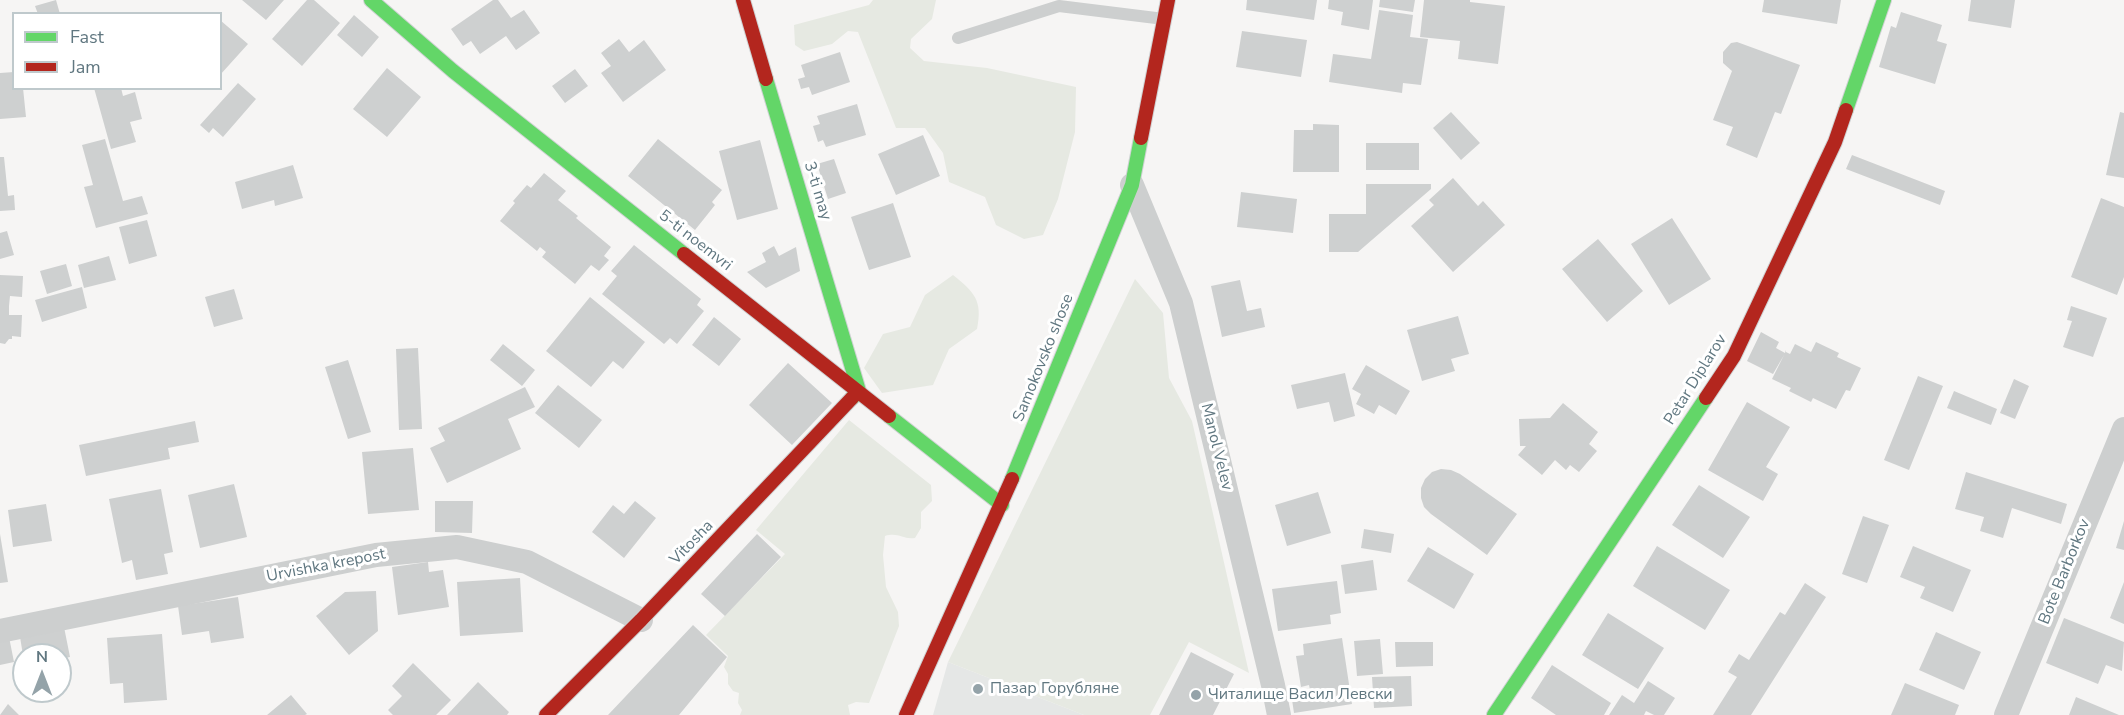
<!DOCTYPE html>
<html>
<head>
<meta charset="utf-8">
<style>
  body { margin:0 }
  #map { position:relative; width:2124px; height:715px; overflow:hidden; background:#f6f5f4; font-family:"Nunito Sans",sans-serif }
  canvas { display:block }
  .legend { position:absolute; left:12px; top:12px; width:210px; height:78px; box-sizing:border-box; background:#fff; border:2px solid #bfc9cc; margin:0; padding:8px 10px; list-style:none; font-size:18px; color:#607780 }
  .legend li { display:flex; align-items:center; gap:12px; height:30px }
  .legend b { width:30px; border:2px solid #bfc9cc }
  .north { position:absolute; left:12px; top:643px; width:60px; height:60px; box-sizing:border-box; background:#fff; border:2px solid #bfc9cc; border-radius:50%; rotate:0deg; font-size:16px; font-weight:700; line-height:24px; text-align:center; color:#607780 }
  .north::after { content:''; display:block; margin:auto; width:21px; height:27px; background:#94a3a9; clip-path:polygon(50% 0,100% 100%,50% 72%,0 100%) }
</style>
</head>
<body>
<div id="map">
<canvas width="2124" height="715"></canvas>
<ul class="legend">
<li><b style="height:8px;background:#63d668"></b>Fast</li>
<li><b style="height:8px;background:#b3261e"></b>Jam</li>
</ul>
<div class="north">N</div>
</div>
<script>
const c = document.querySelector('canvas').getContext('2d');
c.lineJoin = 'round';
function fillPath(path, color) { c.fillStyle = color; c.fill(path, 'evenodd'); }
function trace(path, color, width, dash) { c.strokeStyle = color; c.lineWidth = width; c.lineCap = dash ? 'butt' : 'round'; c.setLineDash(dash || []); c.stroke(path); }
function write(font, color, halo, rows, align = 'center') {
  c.font = font + ' "Nunito Sans",sans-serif'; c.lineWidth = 6; c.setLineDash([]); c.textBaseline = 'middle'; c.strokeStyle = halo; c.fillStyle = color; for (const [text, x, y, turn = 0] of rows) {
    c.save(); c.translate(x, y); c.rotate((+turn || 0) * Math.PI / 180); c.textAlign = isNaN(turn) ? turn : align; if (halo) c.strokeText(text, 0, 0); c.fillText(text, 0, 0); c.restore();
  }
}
fillPath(new Path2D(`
  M948,662L1084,715H933Z`), '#e5e7e6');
fillPath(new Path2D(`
  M873,0H936L932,19L911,39L910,48L924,61L987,68L1076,87L1075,132L1058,199L1043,235L1024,239L996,225L985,197L949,182L943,153L925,128H896L858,32L848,31L832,44L804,51L795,45L794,25L869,5Z
  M953,275C974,292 983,300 977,329L949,349L933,385L882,393L864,368L883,334L910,327L925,295Z
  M1135,279L1163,313L1169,378L1192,421L1249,673L1189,642L1150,715H1084L948,662Z
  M849,420L931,485L932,501L921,512V528L915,538C903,540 899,532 885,536L883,555L886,587L898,612L899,626L869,703L856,702L848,705L850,715H740L742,710L738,703L739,693L733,691L728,684V674L724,667L728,656L706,635L785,554L756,530Z`), '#e6e9e2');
fillPath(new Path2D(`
  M56,0L60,14H38L35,6Z
  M242,0H284L266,20Z
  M307,0H314L340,23L302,66L272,39Z
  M493,0H498L511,18L524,10L540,33L516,50L506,36L480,54L471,41L463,46L451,29Z
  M1247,0H1317L1314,20L1246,10Z
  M1329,0H1373L1369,30L1341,25L1343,12L1328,9Z
  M1380,0H1415L1413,12L1379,7Z
  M1424,0H1470V2L1505,6L1498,64L1458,59L1460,41L1420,37Z
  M1764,0H1841L1837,24L1762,12Z
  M1971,0H2015L2011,28L1968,21Z
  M1379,10L1413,15L1410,37L1428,39L1421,85L1403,83L1402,93L1329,82L1333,54L1371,59Z
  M1901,12L1942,25L1937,41L1947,44L1935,84L1879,67L1891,26L1896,28Z
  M354,15L379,37L362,57L337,35Z
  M220,20L248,44L220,75Z
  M1242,31L1307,40L1301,77L1236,67Z
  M619,39L629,52L644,40L666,70L623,102L601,73L611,66L601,53Z
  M1737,42L1800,65L1781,114L1775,112L1757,158L1726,145L1733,127L1713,120L1732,71L1723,63V52L1731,43Z
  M840,52L850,82L812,95L809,87L801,89L798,79L805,77L801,65Z
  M387,68L421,97L387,137L353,109Z
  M575,69L588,86L565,103L552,86Z
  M14,72V88H23L26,117L0,119V73Z
  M238,83L256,99L223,137L213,128L209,133L200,125Z
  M94,88H121L123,96L135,92L142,119L130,122L136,142L111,149Z
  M857,104L866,135L826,147L823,140L818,142L813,126L820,124L817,116Z
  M1451,112L1480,143L1461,160L1433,128Z
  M2120,112L2124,113V178L2106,175Z
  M1313,124L1339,125V172H1293L1294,130H1313Z
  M923,135L940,176L896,195L878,154Z
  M105,139L123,201L142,196L148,214L96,228L84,187L93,185L82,145Z
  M658,139L722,190L712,202L715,205L695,230L628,176Z
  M760,140L778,209L737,220L719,151Z
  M1366,143H1419V170H1366Z
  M1852,155L1945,191L1940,205L1846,169Z
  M0,157H4L8,196L14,195L15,210L0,211Z
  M834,159L846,193L828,199L817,164Z
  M293,165L303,198L275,206L274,200L242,209L235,182Z
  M544,173L566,191L558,200L578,216L576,218L611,247L604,256L609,260L599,271L591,265L575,284L542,257L546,252L540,247L537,251L500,221L515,203L513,201L527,185L531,188Z
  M1453,178L1478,206L1483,201L1505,225L1453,272L1411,226L1434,205L1429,200Z
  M1366,184H1431V189L1358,252H1329V214H1366Z
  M1241,192L1297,199L1293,233L1237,227Z
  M2101,198L2124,207V277L2117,295L2071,277Z
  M893,203L911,257L869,270L851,217Z
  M1672,218L1711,279L1669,305L1631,244Z
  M147,220L157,256L129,264L119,227Z
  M7,231L14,255L0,259V233Z
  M1598,239L1643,291L1607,322L1562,269Z
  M634,245L701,299L697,305L704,311L677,344L670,338L664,344L602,294L617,276L611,271Z
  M774,246L779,256L796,247L800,271L766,288L747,272L766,262L762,253Z
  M109,256L116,280L84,288L78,265Z
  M66,264L72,286L47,294L40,271Z
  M0,275L23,276L22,297L10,296L9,306V315H22L21,337L12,336V339H9L5,344L0,343Z
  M1240,280L1247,311L1261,308L1265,327L1222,337L1211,286Z
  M82,287L87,308L42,322L35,300Z
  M234,289L243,319L214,327L205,297Z
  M590,297L645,342L623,369L613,361L591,387L546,351Z
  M2071,306L2107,318L2093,357L2063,347L2072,321L2067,320Z
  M1458,316L1469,354L1451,359L1455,371L1422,381L1407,330Z
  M714,317L741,339L719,366L692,345Z
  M1761,332L1779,342L1776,348L1785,353L1786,350V352L1790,354L1795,344L1811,352L1816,342L1839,353L1837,357L1861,368L1850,391L1846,390L1836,409L1813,398L1811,402L1789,391L1791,388L1772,379L1784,355L1773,374L1747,361Z
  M503,344L535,370L522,386L490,360Z
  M418,348L422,429L399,430L396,349Z
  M348,360L371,432L348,439L325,367Z
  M788,363L832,403L792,445L749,405Z
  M1366,365L1410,391L1396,415L1379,405L1374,414L1356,404L1361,394L1352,389Z
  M1345,373L1355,416L1334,422L1329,402L1297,409L1291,385Z
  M1918,376L1943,386L1909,470L1884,460Z
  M2014,379L2029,386L2015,419L2000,413Z
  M558,385L602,420L579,448L535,413Z
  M525,387L535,407L508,419L521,449L447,483L430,448L445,441L438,428Z
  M1954,391L1997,409L1991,425L1947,408Z
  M1747,402L1790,427L1766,467L1778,474L1763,501L1708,470Z
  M1563,403L1598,432L1589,444L1597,451L1579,472L1570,465L1566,470L1555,460L1542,475L1518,455L1526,446H1520L1519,419L1550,418Z
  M195,421L199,442L168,448L170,459L86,476L79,445Z
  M413,448L419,510L368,514L362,452Z
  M1441,469L1451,470L1460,474L1517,514L1487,555L1431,514L1424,507L1421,498V488L1425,479L1432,472Z
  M1966,472L2067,504L2061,524L2012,508L2003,538L1980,531L1984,517L1955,509Z
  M234,484L247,537L200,548L188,495Z
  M1699,485L1750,517L1723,558L1672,525Z
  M161,489L173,552L164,554L168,574L136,580L132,560L122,563L109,499Z
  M1318,492L1331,533L1287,546L1275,505Z
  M435,501H473L472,533L435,532Z
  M635,501L656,518L624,558L592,532L613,505L624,514Z
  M46,504L52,541L13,547L8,510Z
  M1863,516L1889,525L1867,583L1842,574Z
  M2124,521V550L2116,548Z
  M1364,529L1394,534L1391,553L1361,548Z
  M0,534L8,582L0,583Z
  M757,534L781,557L725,616L701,594Z
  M1657,546L1730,590L1705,630L1633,586Z
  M1913,546L1971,570L1953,612L1920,598L1925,587L1900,577Z
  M1428,547L1474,574L1454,609L1407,581Z
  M1373,560L1377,590L1345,594L1341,565Z
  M428,562L429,572L443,570L449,607L398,615L392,567Z
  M520,578L523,632L460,636L457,582Z
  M1337,581L1341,613L1330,615L1331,624L1278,631L1272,589Z
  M2124,582V624L2110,618Z
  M1805,583L1826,597L1751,715H1713L1737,677L1728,672L1739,654L1749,660L1780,612L1785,615Z
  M376,591L378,631L349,655L316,616L345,592Z
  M238,597L244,638L211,643L209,631L182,635L178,606Z
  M1608,613L1664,648L1638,689L1582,655Z
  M2064,618L2124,642L2122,671L2106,665L2098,684L2046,663Z
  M693,625L727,657L679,715H608Z
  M64,627L70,657L60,659V655H23L20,637Z
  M1936,632L1981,652L1964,690L1919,670Z
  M162,634L167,700L124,703L123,683L110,684L107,638Z
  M9,637L14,662L0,665V639Z
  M1342,638L1352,704L1294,713L1291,693L1310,690L1309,685L1301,687L1296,656L1304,655L1303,644Z
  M1380,639L1383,674L1357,676L1354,641Z
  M1395,642H1433V666L1396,667Z
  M1191,652L1234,674L1213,715H1159Z
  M413,663L451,700L436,715H393L388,710L402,696L392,686Z
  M1552,665L1611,703L1604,715H1556L1531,698Z
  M1411,676L1412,706L1374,708L1372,677Z
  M1648,681L1675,698L1664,715H1654L1646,711L1644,715H1609L1622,695L1634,703Z
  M478,682L509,712L507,715H447Z
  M1905,683L1959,705L1955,715H1891Z
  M291,695L307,714L305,715H267Z
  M2076,697L2119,715H2069Z
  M8,704L19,715H0Z`), '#ced0d0');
const fast = new Path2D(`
  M371,0L453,71L684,254
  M766,79L859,391L852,398
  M1846,110L1884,0
  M889,416L1002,505
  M1012,479L1132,185L1141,138
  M1494,715L1706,398`);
const jam = new Path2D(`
  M743,0L766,79
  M1141,138L1168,0
  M684,254L889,416
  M1706,398L1734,356L1835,142L1846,110
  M546,715L641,620L852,398
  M906,715L1012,479`);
trace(fast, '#cfd2d3', 16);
trace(jam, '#cfd2d3', 16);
trace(new Path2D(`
  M958,38L1059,6L1164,19`), '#cdcfcf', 12);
trace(new Path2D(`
  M1132,185L1181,303L1273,685L1279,715
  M0,631L376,555L457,547L527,562L641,620
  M2006,715L2124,429`), '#cdcfcf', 24);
trace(fast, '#63d668', 14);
trace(jam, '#b3261e', 14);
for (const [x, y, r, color] of [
  [978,689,6,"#94a3a9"],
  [1196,695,6,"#94a3a9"]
]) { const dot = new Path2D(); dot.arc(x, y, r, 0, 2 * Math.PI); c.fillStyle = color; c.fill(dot); trace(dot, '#fff', 2); }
write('16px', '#607780', '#fff', [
  ["3-ti may",817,191,73],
  ["5-ti noemvri",695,241,38],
  ["Samokovsko shose",1044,358,-68],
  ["Petar Diplarov",1696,380,-58],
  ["Manol Velev",1216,447,76],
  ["Vitosha",692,543,-46],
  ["Urvishka krepost",326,566,-11],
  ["Bote Barborkov",2065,572,-68]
]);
write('16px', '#607780', '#fff', [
  ["Пазар Горубляне",990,689],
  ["Читалище Васил Левски",1208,695]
], 'left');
</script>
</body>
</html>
